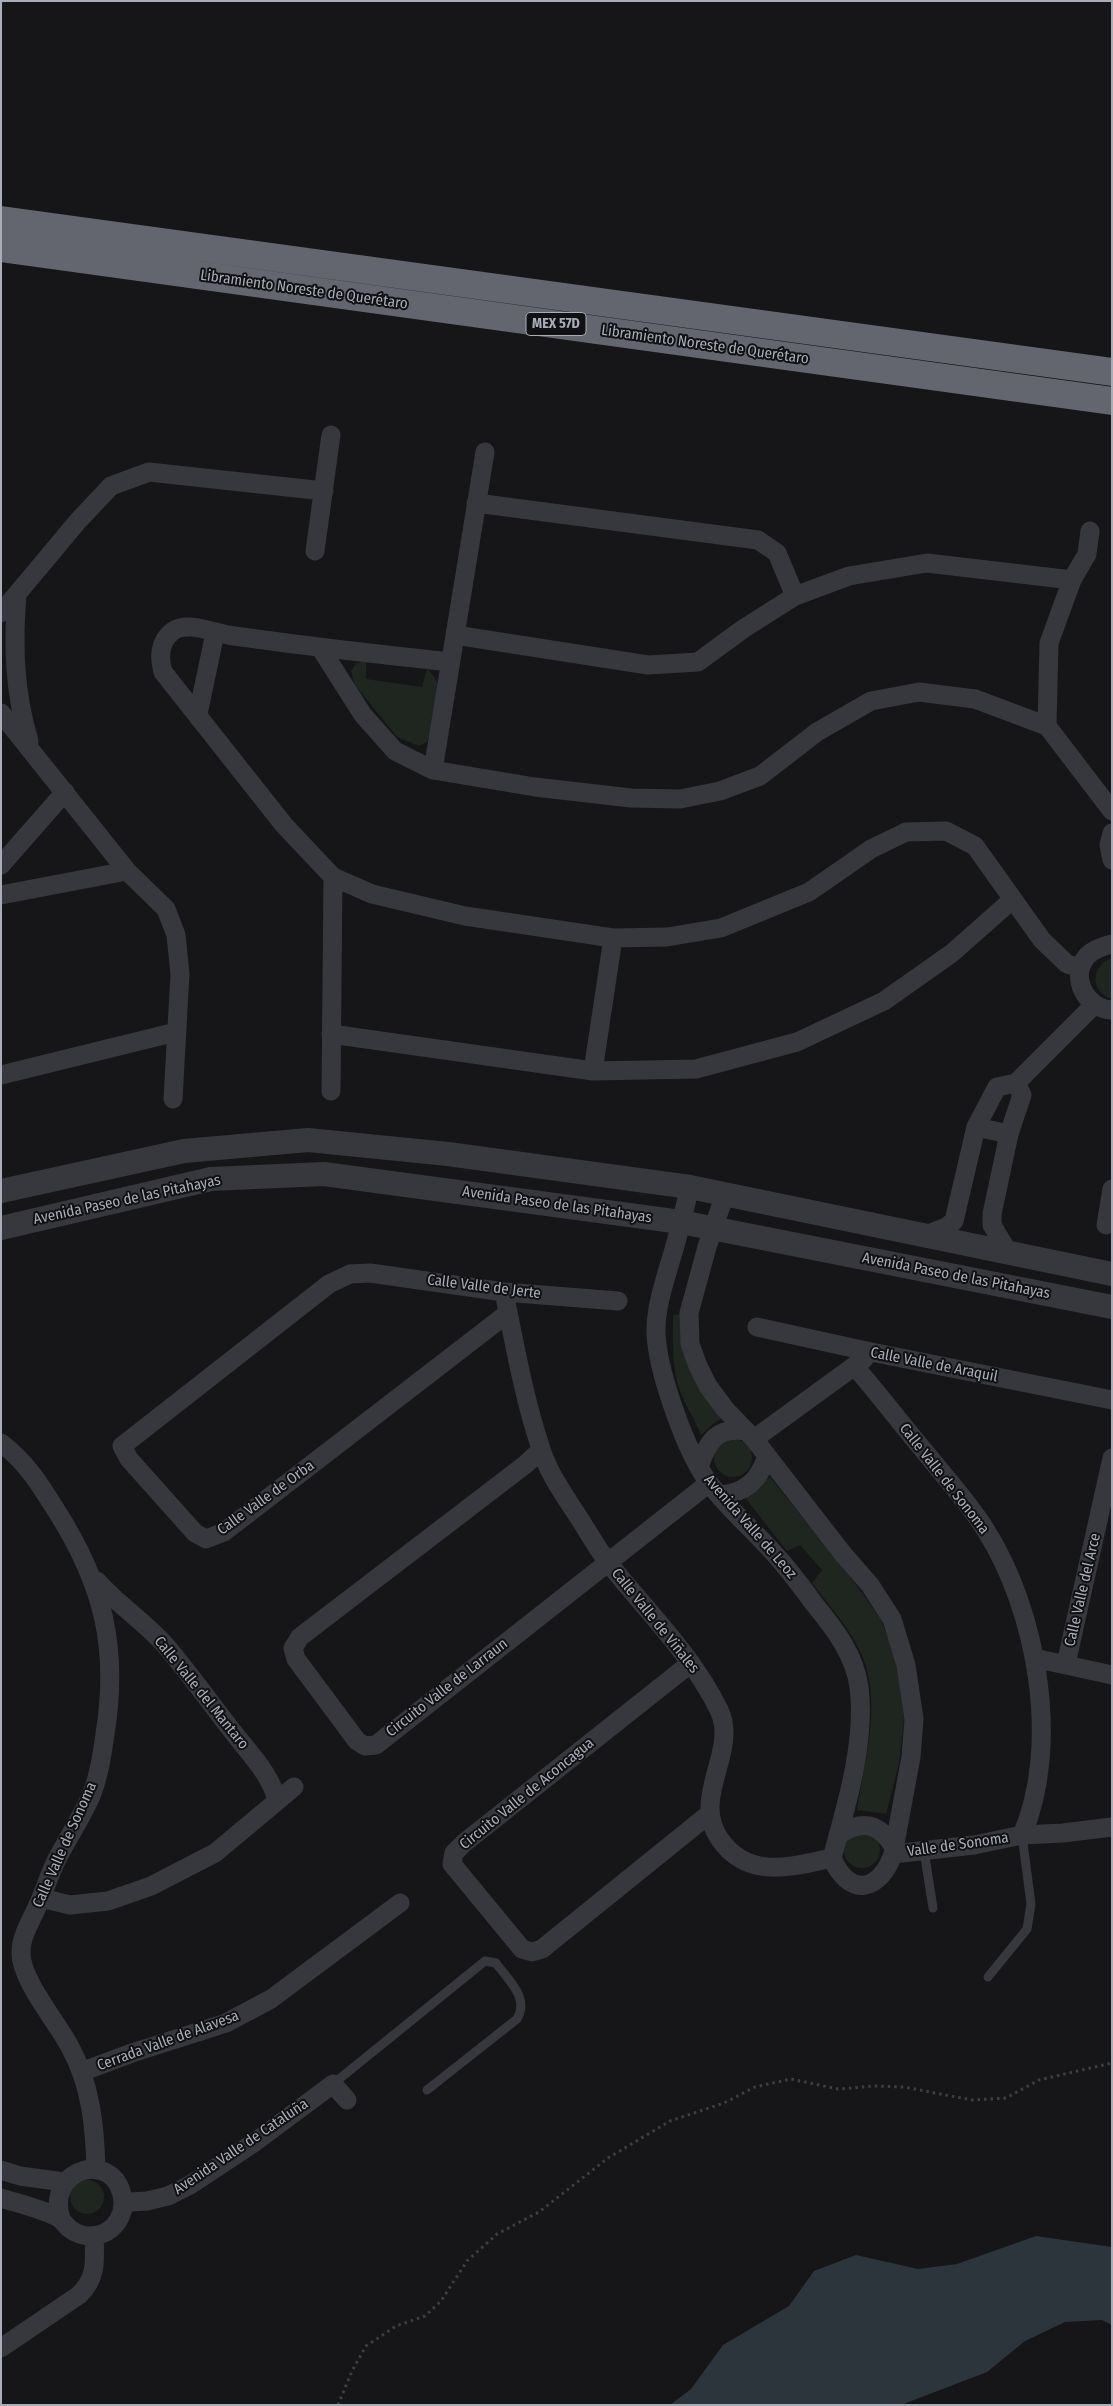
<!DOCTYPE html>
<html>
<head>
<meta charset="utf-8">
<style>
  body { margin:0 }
  #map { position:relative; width:1113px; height:2406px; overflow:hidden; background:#161618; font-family:"Fira Sans Condensed",sans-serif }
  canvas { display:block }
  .frame { position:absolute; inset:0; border:2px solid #a8adb8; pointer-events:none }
</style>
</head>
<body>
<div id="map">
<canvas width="1113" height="2406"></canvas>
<div class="frame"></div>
</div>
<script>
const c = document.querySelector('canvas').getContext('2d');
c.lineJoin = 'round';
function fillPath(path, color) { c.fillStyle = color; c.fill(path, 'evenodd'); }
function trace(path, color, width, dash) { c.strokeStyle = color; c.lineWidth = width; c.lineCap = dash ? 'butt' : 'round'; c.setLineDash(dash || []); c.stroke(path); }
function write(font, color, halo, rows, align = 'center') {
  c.font = font + ' "Fira Sans Condensed",sans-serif'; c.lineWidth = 4; c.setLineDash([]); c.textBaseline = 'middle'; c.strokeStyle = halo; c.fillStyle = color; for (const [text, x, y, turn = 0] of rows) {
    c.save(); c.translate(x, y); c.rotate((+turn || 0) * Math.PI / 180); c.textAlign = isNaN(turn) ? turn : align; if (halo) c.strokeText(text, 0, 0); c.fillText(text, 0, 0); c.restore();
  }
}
fillPath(new Path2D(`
  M366,661V679L422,687L427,669C432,674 436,678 438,685C441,696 432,732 427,742L419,746L397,737L355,685L351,671L356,663Z
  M1112,958V999C1090,993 1090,965 1112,958Z
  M680,1314L726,1416L714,1423L701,1435C694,1417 682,1401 677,1381C672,1360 673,1337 673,1315Z
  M714 1458a19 19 0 1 1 38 0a19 19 0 1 1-38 0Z
  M770,1477L857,1586L880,1618L892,1646L900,1678L904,1719L899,1763L886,1814L857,1810C865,1757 885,1696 857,1645C845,1623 827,1603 812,1583L822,1570L800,1545L787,1551L743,1495Z
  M844 1850a18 18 0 1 1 36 0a18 18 0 1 1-36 0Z
  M70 2197a17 17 0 1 1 34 0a17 17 0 1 1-34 0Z`), '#1e261f');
fillPath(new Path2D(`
  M1036,2236L1112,2247V2325L1102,2320L1065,2322L1025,2341L987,2372L901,2405H670L691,2389L723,2345L789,2306L814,2271L856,2255L918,2269L957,2264Z`), '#2c353c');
trace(new Path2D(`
  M338,2405L352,2371L366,2346L396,2326L425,2316L441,2301L467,2261L497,2234L539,2212L608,2158L670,2121L724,2103L755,2087L791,2079L838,2089L875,2086L904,2087L972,2100L1006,2098L1039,2080L1112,2063`), '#3d3f44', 3, [2.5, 4]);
trace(new Path2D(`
  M924,1851L933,1908
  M988,1977L1027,1929L1031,1904L1022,1835
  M333,2084L485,1961L496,1963C508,1980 530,1998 517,2019L427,2090`), '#37383d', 9);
trace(new Path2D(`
  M476,503L758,540L777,553L795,596
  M1090,531L1087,554L1072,580L1049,643L1047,726L1112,811
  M315,551L331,435
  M17,594C13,645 14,691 29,741
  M1,613L78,521L111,486L149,472L324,491
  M455,635L648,665L698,662L743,629L795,596L849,576L927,563L1072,580
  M321,649L363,715L395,751L433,770L535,787L631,798L680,799L720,791L760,776L817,732L871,701L919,692L975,699L1047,726
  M1,713L127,871L166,909L176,935L180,974L173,1099
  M198,714L215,633
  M433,770L485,452
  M1112,833L1109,845L1112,860
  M1,865L65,792
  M333,877L372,894L465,916L613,938L667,937L721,928L809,892L871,849L906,832L946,831L975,846L1042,940L1067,964L1080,968
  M1,895L127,871
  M1112,944C1103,946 1094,949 1087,956C1069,977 1086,1009 1112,1010
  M331,1034L593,1071L696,1069L797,1042L884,1001L952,953L1012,900
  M593,1071L613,938
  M1,1075L176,1032
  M331,1091L333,877L284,825L163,672C159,658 159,641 173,631C187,621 212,632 228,635C302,646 376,654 450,662
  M976,1127L1009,1134
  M690,1187C685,1206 681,1224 676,1242C668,1272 655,1304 656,1334C658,1373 686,1452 709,1483C730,1511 758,1534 780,1560C793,1575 804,1590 815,1605C835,1629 855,1656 859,1687C866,1742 846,1807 832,1858
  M725,1194L707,1247L689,1313L690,1344L698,1366L708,1386L725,1409L754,1439L843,1554L870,1585L892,1619L906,1665L914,1719L911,1757L893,1854C880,1892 849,1898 832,1858
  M1106,1225L1112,1189
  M928,1234L946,1227L954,1221L976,1127L997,1087L1016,1083L1094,1005
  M1008,1252L992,1225V1214L1009,1134L1022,1095L1016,1083
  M506,1302C516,1352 525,1401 541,1449C549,1475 567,1499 581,1521C590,1535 598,1550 608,1562C646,1611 692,1654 719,1710C739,1751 691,1796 719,1838C747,1880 790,1867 832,1858
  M508,1313L224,1532L206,1539L195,1533L129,1459L122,1446L329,1284L350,1274L370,1273L504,1292L618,1301
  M757,1327L871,1352L1112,1400
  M855,1367C879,1394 901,1424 925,1452C945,1477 968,1502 985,1529C1037,1610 1061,1745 1022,1835
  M754,1439L864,1359
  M1,1443C27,1463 39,1483 56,1510C103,1584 119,1647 105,1734C102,1755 99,1776 91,1796C81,1818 68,1838 57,1859C49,1875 44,1892 37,1907C31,1921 21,1936 21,1952C20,1979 57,2022 70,2047C91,2085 95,2127 96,2170
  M541,1450L526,1464L300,1637L293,1648L296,1659L357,1741L365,1746L376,1745L709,1483
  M699,1467C708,1441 716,1427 746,1431
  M720,1495C745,1493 759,1481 767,1456
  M97,1581C118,1605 145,1622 166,1646C191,1675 213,1707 237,1737C252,1756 272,1777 277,1801
  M1034,1658L1112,1675
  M691,1663L464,1843L454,1853L452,1864L522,1949L532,1952L542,1949L708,1815
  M1066,1664L1112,1458
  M838,1835C862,1819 879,1823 894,1847
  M893,1854L974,1845L1022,1835L1063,1833L1112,1827
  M41,1898L70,1905L108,1901L151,1886L215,1853L294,1787
  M81,2072L132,2053L226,2023L271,1999L400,1903
  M1,2170L20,2176L64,2182
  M1,2198C20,2204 42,2209 59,2218C63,2221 66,2226 70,2229C86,2241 109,2237 119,2219C125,2208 124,2197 119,2186C102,2152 46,2173 61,2219
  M124,2206L130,2202L147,2201L168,2196L190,2185L255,2142L333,2084L347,2100
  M1,2348L79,2295C97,2278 95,2260 94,2236`), '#37383d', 19);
trace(new Path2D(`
  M1,1191L184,1151L308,1140L448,1154L690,1187L1112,1274
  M1,1228L211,1179L324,1174L681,1222L1112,1307`), '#37383d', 24);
trace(new Path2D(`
  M1,220L1112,372
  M1,248L1112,401`), '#63666e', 28);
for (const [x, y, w] of [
  [556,324,60]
]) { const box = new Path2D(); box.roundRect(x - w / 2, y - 11.5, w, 23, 4); c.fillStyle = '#111113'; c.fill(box); trace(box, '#a8adb8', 1); }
write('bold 14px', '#a8adb8', null, [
  ["MEX 57D",556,324]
]);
write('15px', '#a8adb8', '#111113', [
  ["Libramiento Noreste de Querétaro",304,290,8],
  ["Libramiento Noreste de Querétaro",705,345,8],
  ["Avenida Paseo de las Pitahayas",127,1200,-12],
  ["Avenida Paseo de las Pitahayas",557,1205,8],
  ["Avenida Paseo de las Pitahayas",956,1276,11],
  ["Calle Valle de Jerte",484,1287,7],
  ["Calle Valle de Araquil",934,1365,11],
  ["Calle Valle de Sonoma",944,1479,52],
  ["Calle Valle de Orba",266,1498,-36],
  ["Avenida Valle de Leoz",750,1527,49],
  ["Calle Valle del Arce",1083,1590,-77],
  ["Calle Valle de Viñales",655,1621,51],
  ["Circuito Valle de Larraun",447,1688,-38],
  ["Calle Valle del Mantaro",201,1693,51],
  ["Circuito Valle de Aconcagua",527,1794,-39],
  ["Calle Valle de Sonoma",65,1845,-66],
  ["Valle de Sonoma",958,1845,-8],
  ["Cerrada Valle de Alavesa",168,2041,-20],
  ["Avenida Valle de Cataluña",241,2147,-34]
]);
</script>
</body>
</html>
